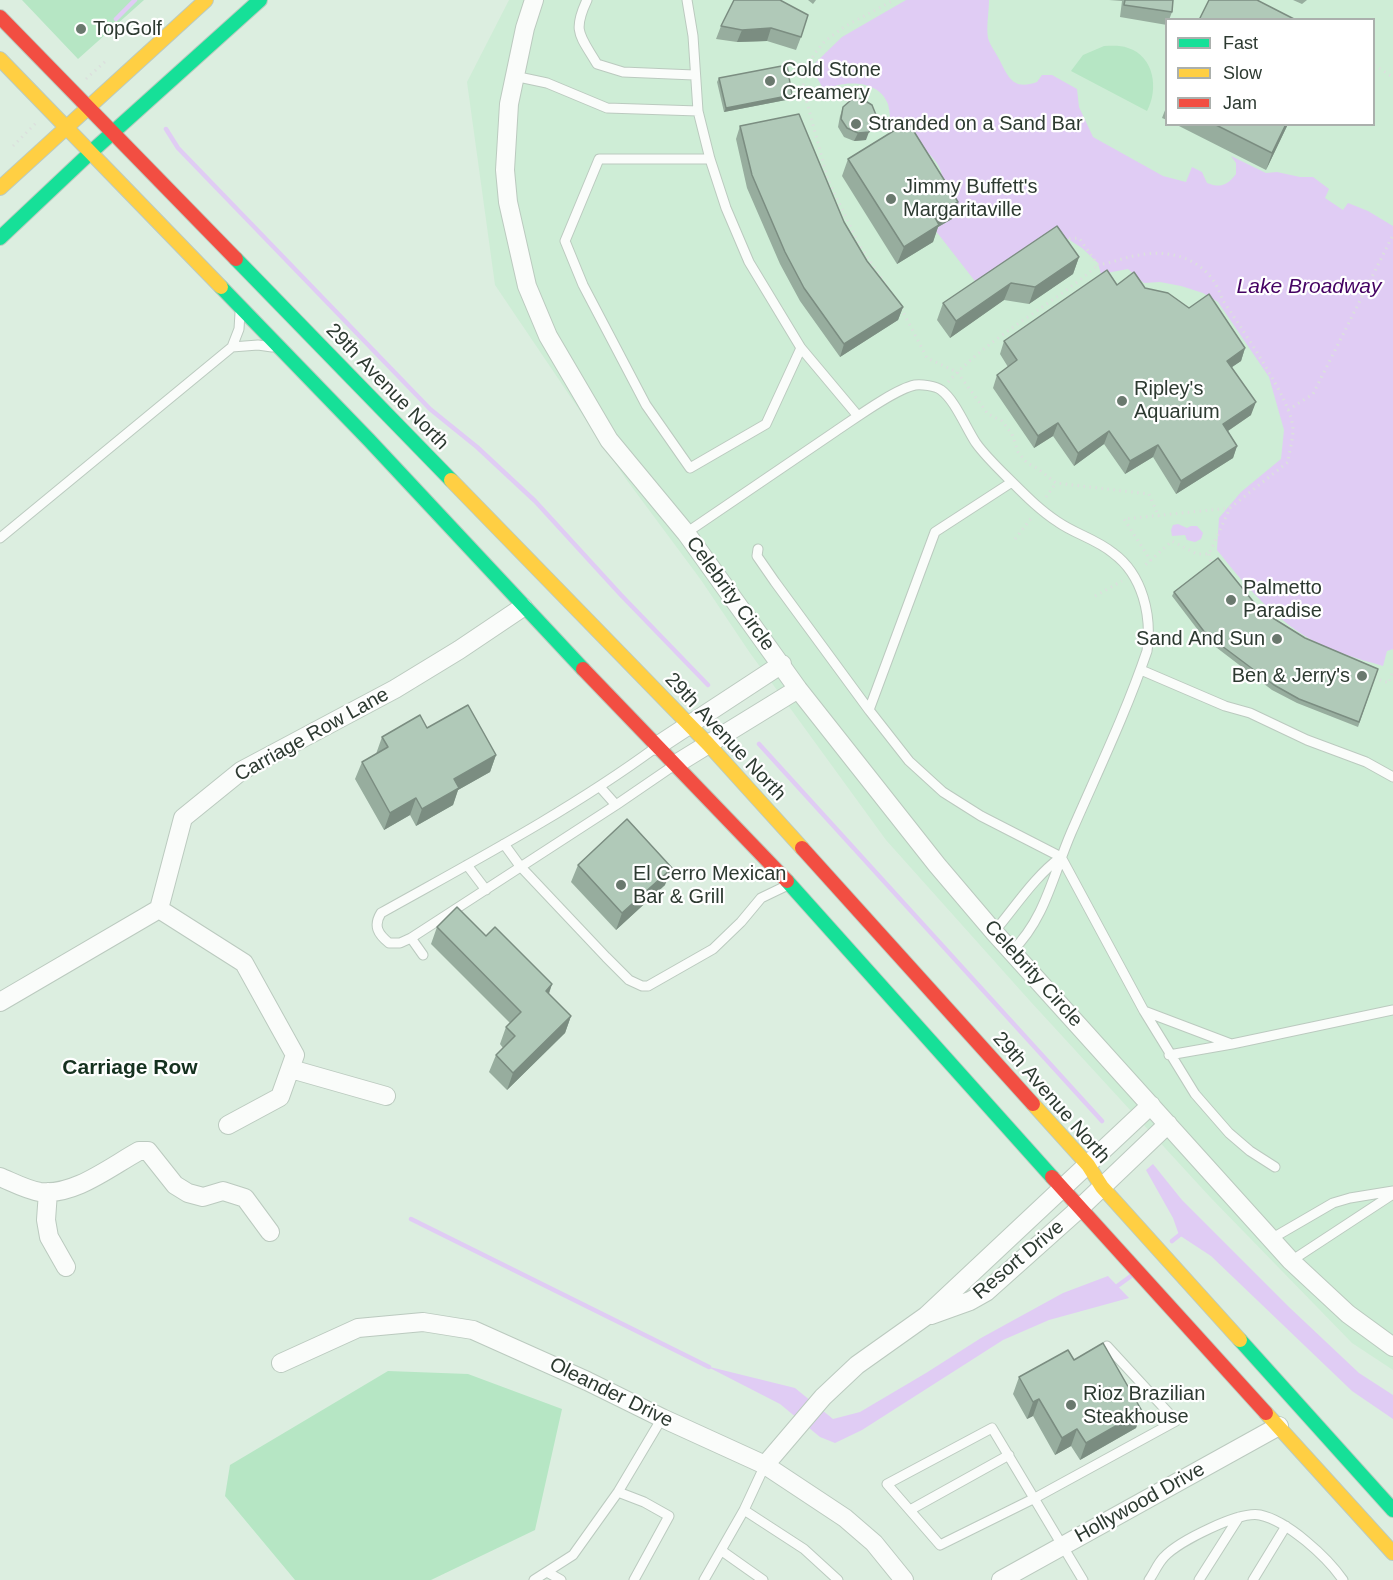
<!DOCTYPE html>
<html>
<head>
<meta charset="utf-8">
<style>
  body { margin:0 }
  #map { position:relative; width:1393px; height:1580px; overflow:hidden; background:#dceee0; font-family:Helvetica,sans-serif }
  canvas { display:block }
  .legend { position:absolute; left:1165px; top:18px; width:210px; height:108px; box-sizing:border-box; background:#fff; border:2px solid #abb0ad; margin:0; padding:8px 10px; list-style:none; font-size:18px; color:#2d3a31 }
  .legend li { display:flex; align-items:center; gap:12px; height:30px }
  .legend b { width:30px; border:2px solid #abb0ad }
</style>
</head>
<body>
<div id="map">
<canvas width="1393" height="1580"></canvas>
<ul class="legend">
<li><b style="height:8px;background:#16e098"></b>Fast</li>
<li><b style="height:8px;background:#ffcf43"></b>Slow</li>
<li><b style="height:8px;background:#f24e42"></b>Jam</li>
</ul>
</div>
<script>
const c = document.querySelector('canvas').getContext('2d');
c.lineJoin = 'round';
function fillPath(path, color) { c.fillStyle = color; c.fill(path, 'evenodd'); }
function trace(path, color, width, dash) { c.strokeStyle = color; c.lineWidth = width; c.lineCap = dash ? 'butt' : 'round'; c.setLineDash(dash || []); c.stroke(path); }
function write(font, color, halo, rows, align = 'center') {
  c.font = font + ' Helvetica,sans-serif'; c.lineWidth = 4.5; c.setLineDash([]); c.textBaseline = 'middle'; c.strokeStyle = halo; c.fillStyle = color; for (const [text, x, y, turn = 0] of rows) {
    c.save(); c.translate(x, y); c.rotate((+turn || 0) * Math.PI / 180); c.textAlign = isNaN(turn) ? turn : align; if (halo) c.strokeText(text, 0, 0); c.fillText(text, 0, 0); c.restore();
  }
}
fillPath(new Path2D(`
  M509,0H1393V1370L1352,1343L1210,1197L1030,1001L886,840L750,653L701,580L626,479L495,285L467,82ZM1166,20H1374V124H1166Z`), '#ceedd6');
fillPath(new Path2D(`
  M22,0H144L78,59Z
  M1104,46C1112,46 1120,45 1128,48C1154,56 1159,89 1147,111L1071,71L1083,55Z
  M388,1371L468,1374L562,1409L535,1530L431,1580H295L225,1496L230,1465Z`), '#b6e6c4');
fillPath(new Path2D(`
  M906,0H989C989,12 986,26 988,38C990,45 996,53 999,59C1008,76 1012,91 1037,82L1042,75H1052L1077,89L1079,107L1093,137L1163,176L1186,182L1192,167L1202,172L1207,183C1220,188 1227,186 1236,174V163L1231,156L1266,173L1277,172L1300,177H1313L1329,189L1325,198L1343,210L1348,203L1368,211L1393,226V649L1387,651L1383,666C1359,659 1332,652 1310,639C1272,617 1244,584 1217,550L1219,518L1241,492L1281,459L1284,430L1269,377L1218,302L1203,293L1181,286L1160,282L1144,283L1128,269L1101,274L1098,263L1082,248L1068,239L1051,237L978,285L939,235L929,224C933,210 941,194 942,179C944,158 907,136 891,128C890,120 890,111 888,104C879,79 843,80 824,90L811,67L842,37Z
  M1178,524L1187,528L1191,526H1197L1203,533L1201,539L1195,542L1187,540L1185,535L1172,536L1171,530L1173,525Z
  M1153,1164L1182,1200L1289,1307L1359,1373L1393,1395V1419L1352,1391L1211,1256L1179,1235L1173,1218L1146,1170Z
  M1108,1276L1129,1298L1049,1320L1003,1340L862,1430L835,1443L820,1437L780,1404L706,1366L795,1388L833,1419L860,1412L926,1373L981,1338L1063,1293Z`), '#e0ccf4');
trace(new Path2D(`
  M116,19L135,0
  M166,129L178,148L430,409L477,447L535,501L621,595L708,685
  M759,744L1102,1121
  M411,1219L709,1367
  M1172,1241L1182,1233
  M1116,1287L1131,1276`), '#e0ccf4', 4.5);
const lane = new Path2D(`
  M587,0C572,32 580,35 597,64L623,72L694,75
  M687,0L693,36L698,111L710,159L726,208L749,262L801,348L858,416
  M514,76L547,83L607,108L698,111
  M710,159H599L565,241L583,285L646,405L690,468L766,424L801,348
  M232,347L258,345L272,347
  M686,533C736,499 786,465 836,431C854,419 895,389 915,385C921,384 936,386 941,390C955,400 966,428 976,443C986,457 1001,471 1013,483C1027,497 1041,511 1058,522C1075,534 1096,539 1113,553C1143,575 1152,616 1147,651C1126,713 1097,773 1071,833C1053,875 1045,919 1012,951
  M0,538L232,347L239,329L240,313
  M758,549L757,556L775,582L869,710L909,761L943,792L981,816L1061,857L1144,1011L1195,1094L1229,1133L1250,1151L1275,1167
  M1141,670L1225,706L1250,713L1307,740L1366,762L1393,777
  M869,710L935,532L1012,482
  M655,748C569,811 474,861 381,913C373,926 378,934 389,943H400L411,938L616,805L673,766
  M600,787L616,805
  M504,844L520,866L606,957L629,980L642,986H648L713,949L741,922L761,898L788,885
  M467,865L486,890
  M994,932C1016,906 1034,877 1061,857
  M411,938L423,955
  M1144,1011L1231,1044
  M1169,1055L1232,1044L1393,1010
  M1271,1239L1333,1203L1350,1198L1393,1191
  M1291,1261L1393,1194
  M618,1492L644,1502L669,1516L634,1580
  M744,1510L804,1549L838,1580
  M910,1510L1009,1455
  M722,1551L763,1580
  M547,1572L561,1580
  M534,1580L573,1555L618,1492L662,1418
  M704,1580L744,1510L765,1465
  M1083,1580L992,1428L887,1484L940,1545L1035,1498L1176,1421L1107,1346
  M1149,1580C1154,1573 1158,1563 1164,1557C1179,1541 1239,1511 1260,1515C1288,1521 1327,1557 1343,1580
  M1199,1580L1239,1517
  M1253,1580L1286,1526`);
const street = new Path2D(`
  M534,0L525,28L509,104L505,170L508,202L527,286L548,336L609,440L686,533L798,689L937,865L994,932L1291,1261L1348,1314L1393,1347
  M657,746L782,664
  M676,764L798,689
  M159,909L244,963L295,1055L280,1097L228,1125
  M0,1002L159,909L183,818L241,771L395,689L459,650L523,607
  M291,1069L386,1096
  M0,1177C12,1182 27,1190 40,1192C74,1196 110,1167 139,1151H148L175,1185L188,1193L203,1197L223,1191L245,1198L270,1232
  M48,1192L46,1220L49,1237L66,1267
  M931,1315L970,1301L986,1292L1080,1208L1168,1124
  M281,1363L358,1328L423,1322L473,1330L587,1381L662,1418L765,1465L845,1518L874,1543L904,1580
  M765,1465L823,1397L857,1365L926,1316L1151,1105
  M1001,1580L1279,1426`);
const fast = new Path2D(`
  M0,238L90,153L260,0
  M236,259L451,480
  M221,287L369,440L583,669
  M787,881L1052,1177
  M1240,1340L1393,1510`);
const slow = new Path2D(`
  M0,59L221,287
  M0,188L206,0
  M451,480L708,744L802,848
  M1033,1104L1088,1165L1102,1187L1240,1340
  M1266,1413L1393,1553`);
const jam = new Path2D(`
  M0,17L236,259
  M583,669L787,881
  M802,848L1033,1104
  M1052,1177L1266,1413`);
trace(lane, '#bbcabf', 11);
trace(street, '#bbcabf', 20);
trace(fast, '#bbcabf', 16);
trace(slow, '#bbcabf', 16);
trace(jam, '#bbcabf', 16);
trace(new Path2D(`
  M1374,65L1393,77
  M86,79L108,59
  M13,146L36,123
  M1063,239L1079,238L1098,265C1112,263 1125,257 1139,255C1175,248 1211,262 1222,299C1239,325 1293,402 1293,429C1293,440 1289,452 1288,462L1230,508L1209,554H1197L1172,541L1143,567
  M888,288L860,246L828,180L803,88L805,70L815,53L825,41L844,27L894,0
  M901,308L927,358L957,372L988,414L1002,421L1012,434L1018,452L1027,463L1037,468L1056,483L1149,494L1159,517
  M948,382C991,335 1050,307 1098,265
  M1288,410L1313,394L1393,235
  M1046,497L1056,483
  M1015,539L1032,517
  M1209,554L1212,566
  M1151,561L1124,519L1230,508
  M1095,596L1122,581
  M1374,678L1389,683L1393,670`), '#dbe0dd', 3, [1.5, 4.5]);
trace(lane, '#fafcfa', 9);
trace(street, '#fafcfa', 18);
trace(fast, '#16e098', 14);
trace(slow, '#ffcf43', 14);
trace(jam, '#f24e42', 14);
fillPath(new Path2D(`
  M734,0L801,37L796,50L767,41L737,42L716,39L721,26Z
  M808,0H816L813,4Z
  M1109,0H1173L1172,12L1169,20H1167V25L1120,17L1122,1Z
  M1293,0H1307L1302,4Z
  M719,78L792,95L791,99L724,112L717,82Z
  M1167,105V120L1162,118Z
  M843,107L866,140L854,141L844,137L838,127L840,116Z
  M1175,124H1288L1266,170Z
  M740,126L844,222L867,261L903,307L898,320L840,357L800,301L780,264L747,188L736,139Z
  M848,159L952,219L938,227L933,242L897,264L842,176Z
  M1079,257L1073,274L1029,304L1004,300L950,338L937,320L943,303Z
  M1117,285L1145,288L1245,348L1241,361L1232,367L1251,415L1228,431L1237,446L1233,458L1176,494L1153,457L1125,474L1104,444L1074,466L1053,436L1034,448L993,388L997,375L1008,367L1000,354L1004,341Z
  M1174,592L1260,610L1305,638L1378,669L1358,727L1297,703L1272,690L1204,638L1172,596Z
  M427,728L496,755L490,772L458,790L453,805L416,826L410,815L384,830L355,779L362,762L376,754L382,737Z
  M578,865L665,885L616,930L571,882Z
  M437,927L486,936L552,984L549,994L571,1016L565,1033L507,1090L489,1072L496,1055L503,1048L500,1044L506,1027L510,1023L431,944Z
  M1074,1360L1142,1411L1136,1428L1080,1460L1071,1446L1055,1455L1033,1416L1027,1419L1013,1394L1019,1377Z`), '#97ad9e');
fillPath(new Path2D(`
  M771,28L767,41L737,42L742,30Z
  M792,95L791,99L724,112L726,108Z
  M872,124L866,140L854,141L858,133Z
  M1286,124H1288L1266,170L1272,153Z
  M958,202L952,219L938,227L933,242L897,264L904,247L934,216Z
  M1079,257L1073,274L1029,304L1035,287Z
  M1011,283L1004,300L950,338L956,321Z
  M903,307L898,320L840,357L844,344Z
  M1245,348L1241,361L1223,373L1227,361Z
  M1256,402L1251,415L1219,437L1223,424Z
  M1058,423L1053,436L1034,448L1038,436Z
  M1109,431L1104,444L1074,466L1078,453Z
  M1158,445L1153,457L1125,474L1130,461Z
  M1237,446L1233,458L1176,494L1181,481Z
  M496,755L490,772L458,790L453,805L416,826L422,809L454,779Z
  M416,798L410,815L384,830L390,813Z
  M672,868L665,885L616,930L622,913Z
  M552,984L546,1001V991Z
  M571,1016L565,1033L507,1090L513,1073Z
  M1039,1399L1033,1416L1027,1419L1033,1402Z
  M1142,1411L1136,1428L1080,1460L1086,1443Z
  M1077,1429L1071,1446L1055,1455L1062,1438Z`), '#7b8d81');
const building = new Path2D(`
  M734,0H780L808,15L801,37L771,28L742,30L721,26Z
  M1125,0H1173L1172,12L1124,5Z
  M1209,0H1257L1296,20H1199Z
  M787,65L792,95L726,108L719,78Z
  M857,98L862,99L872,105L876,115L869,132L858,133L847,128L841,119L843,107L851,100Z
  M799,114L844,222L867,261L903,307L844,344L804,288L785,252L752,175L740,126Z
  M908,122L958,202L934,216L939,225L904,247L848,159Z
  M1214,124H1286L1272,153Z
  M1057,226L1079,257L1035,287L1011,283L956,321L943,303Z
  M1107,270L1117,285L1134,272L1145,288L1168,293L1189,308L1209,294L1245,348L1227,361L1256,402L1223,424L1237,446L1181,481L1158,445L1130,461L1109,431L1078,453L1058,423L1038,436L997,375L1017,360L1004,341Z
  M1218,558L1260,610L1305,638L1378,669L1359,722L1299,699L1274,685L1206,634L1174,592Z
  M468,705L496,755L454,779L459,788L422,809L416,798L390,813L362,762L388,747L382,737L420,715L427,728Z
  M627,819L672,868L622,913L578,865Z
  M457,907L486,936L495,927L552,984L546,991L571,1016L513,1073L496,1055L515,1036L506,1027L521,1012L437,927Z
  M1103,1343L1142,1411L1086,1443L1077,1429L1062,1438L1039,1399L1033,1402L1019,1377L1068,1350L1074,1360Z`);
fillPath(building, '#b0c9b8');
trace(building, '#7b8d81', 1.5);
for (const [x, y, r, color] of [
  [81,29,6,"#6a796e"],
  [770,81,6,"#6a796e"],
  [856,124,6,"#6a796e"],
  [891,199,6,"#6a796e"],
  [1122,401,6,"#6a796e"],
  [1231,600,6,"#6a796e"],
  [1277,639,6,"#6a796e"],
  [1362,676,6,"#6a796e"],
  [621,885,6,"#6a796e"],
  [1071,1405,6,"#6a796e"]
]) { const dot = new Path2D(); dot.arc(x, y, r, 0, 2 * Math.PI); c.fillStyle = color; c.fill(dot); trace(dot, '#fff', 2); }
write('20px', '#2d3a31', '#fff', [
  ["TopGolf",93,29],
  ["Cold Stone",782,70],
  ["Creamery",782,93],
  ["Stranded on a Sand Bar",868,124],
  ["Jimmy Buffett's",903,187],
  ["Margaritaville",903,210],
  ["Ripley's",1134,389],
  ["Aquarium",1134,412],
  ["Palmetto",1243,588],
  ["Paradise",1243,611],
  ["Sand And Sun",1265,639,"right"],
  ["Ben & Jerry's",1350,676,"right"],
  ["El Cerro Mexican",633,874],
  ["Bar & Grill",633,897],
  ["Rioz Brazilian",1083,1394],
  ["Steakhouse",1083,1417]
], 'left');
write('20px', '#2d3a31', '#fff', [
  ["29th Avenue North",387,387,46],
  ["Celebrity Circle",730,594,54],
  ["Carriage Row Lane",312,735,-29],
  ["29th Avenue North",725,737,47],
  ["Celebrity Circle",1033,974,48],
  ["29th Avenue North",1051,1098,49],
  ["Resort Drive",1019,1260,-40],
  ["Oleander Drive",611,1393,26],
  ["Hollywood Drive",1140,1503,-29]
]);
write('italic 21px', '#450363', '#fff', [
  ["Lake Broadway",1309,287]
]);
write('bold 21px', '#15311f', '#fff', [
  ["Carriage Row",130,1068]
]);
</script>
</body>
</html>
